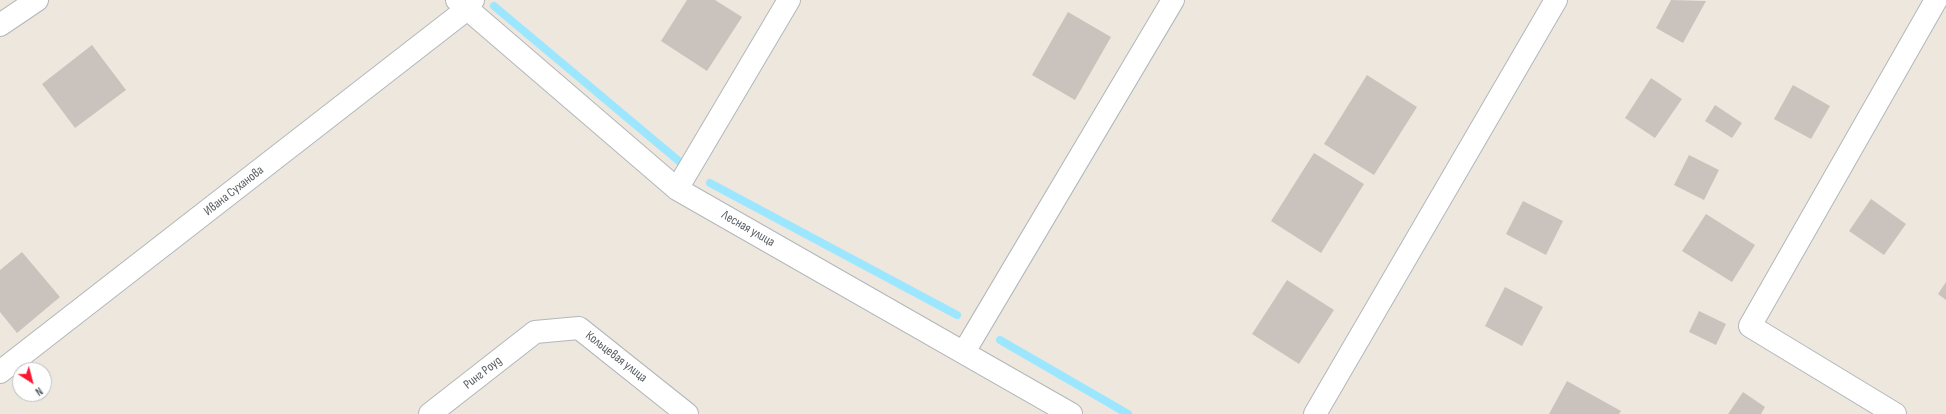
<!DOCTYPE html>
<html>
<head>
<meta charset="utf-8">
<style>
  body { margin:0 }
  #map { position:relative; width:1946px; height:414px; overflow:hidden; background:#ede7de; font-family:"Sofia Sans Condensed",sans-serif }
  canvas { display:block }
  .north { position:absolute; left:12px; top:362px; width:40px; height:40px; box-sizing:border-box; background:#fff; border:1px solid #bcbfc0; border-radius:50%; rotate:144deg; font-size:11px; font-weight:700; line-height:16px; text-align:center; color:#585e61 }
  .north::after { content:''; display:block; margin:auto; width:14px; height:18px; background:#f91832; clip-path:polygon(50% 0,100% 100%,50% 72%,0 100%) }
</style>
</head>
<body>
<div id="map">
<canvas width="1946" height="414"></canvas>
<div class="north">N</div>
</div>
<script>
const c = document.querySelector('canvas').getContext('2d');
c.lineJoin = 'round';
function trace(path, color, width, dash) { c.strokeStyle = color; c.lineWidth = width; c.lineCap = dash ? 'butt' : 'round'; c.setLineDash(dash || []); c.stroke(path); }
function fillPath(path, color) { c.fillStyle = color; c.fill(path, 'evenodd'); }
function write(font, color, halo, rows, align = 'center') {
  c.font = font + ' "Sofia Sans Condensed",sans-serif'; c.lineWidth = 3; c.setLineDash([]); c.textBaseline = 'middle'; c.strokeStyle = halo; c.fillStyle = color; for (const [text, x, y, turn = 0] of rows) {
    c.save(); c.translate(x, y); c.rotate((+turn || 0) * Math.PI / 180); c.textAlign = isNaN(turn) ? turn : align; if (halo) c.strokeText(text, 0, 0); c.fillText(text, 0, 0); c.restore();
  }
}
trace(new Path2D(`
  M494,6L680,162
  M710,183L957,315
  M1000,340L1128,414`), '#9ce7ff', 8);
fillPath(new Path2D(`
  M687,0H715L742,17L707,71L661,41Z
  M1671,0L1706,1L1683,43L1656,28Z
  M1068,12L1111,37L1075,100L1032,75Z
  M92,45L126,90L75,128L42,84Z
  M1367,75L1417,107L1374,175L1324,144Z
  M1651,78L1682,99L1655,138L1625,118Z
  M1793,85L1830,106L1811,139L1774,119Z
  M1715,105L1742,123L1732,138L1705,121Z
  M1314,153L1364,184L1321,253L1271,221Z
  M1689,155L1719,170L1704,200L1674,185Z
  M1871,199L1906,224L1884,255L1849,231Z
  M1523,201L1563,221L1546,255L1506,234Z
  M1706,214L1755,245L1732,282L1682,251Z
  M22,252L60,297L17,333L0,312V270Z
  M1287,280L1334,310L1299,364L1252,334Z
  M1946,282V300L1938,294Z
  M1505,287L1543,307L1522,346L1485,326Z
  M1699,311L1726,324L1716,345L1689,332Z
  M1567,381L1621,411L1619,414H1549Z
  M1743,392L1765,407L1761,414H1728Z`), '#cac3bd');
const minor = new Path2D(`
  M457,0L677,189L1071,414
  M0,25L37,0
  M677,189L789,0
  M964,352L1173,0
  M0,372L467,9L473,0
  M430,414L535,332L579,328L687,414
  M1315,414L1556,0
  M1895,414L1750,326L1936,0`);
trace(minor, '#b2b7bb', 24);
trace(minor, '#fff', 22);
write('13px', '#585e61', '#fff', [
  ["Ивана Суханова",234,191,-38],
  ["Лесная улица",748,229,30],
  ["Кольцевая улица",616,357,38],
  ["Ринг Роуд",483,373,-38]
]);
</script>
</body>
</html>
